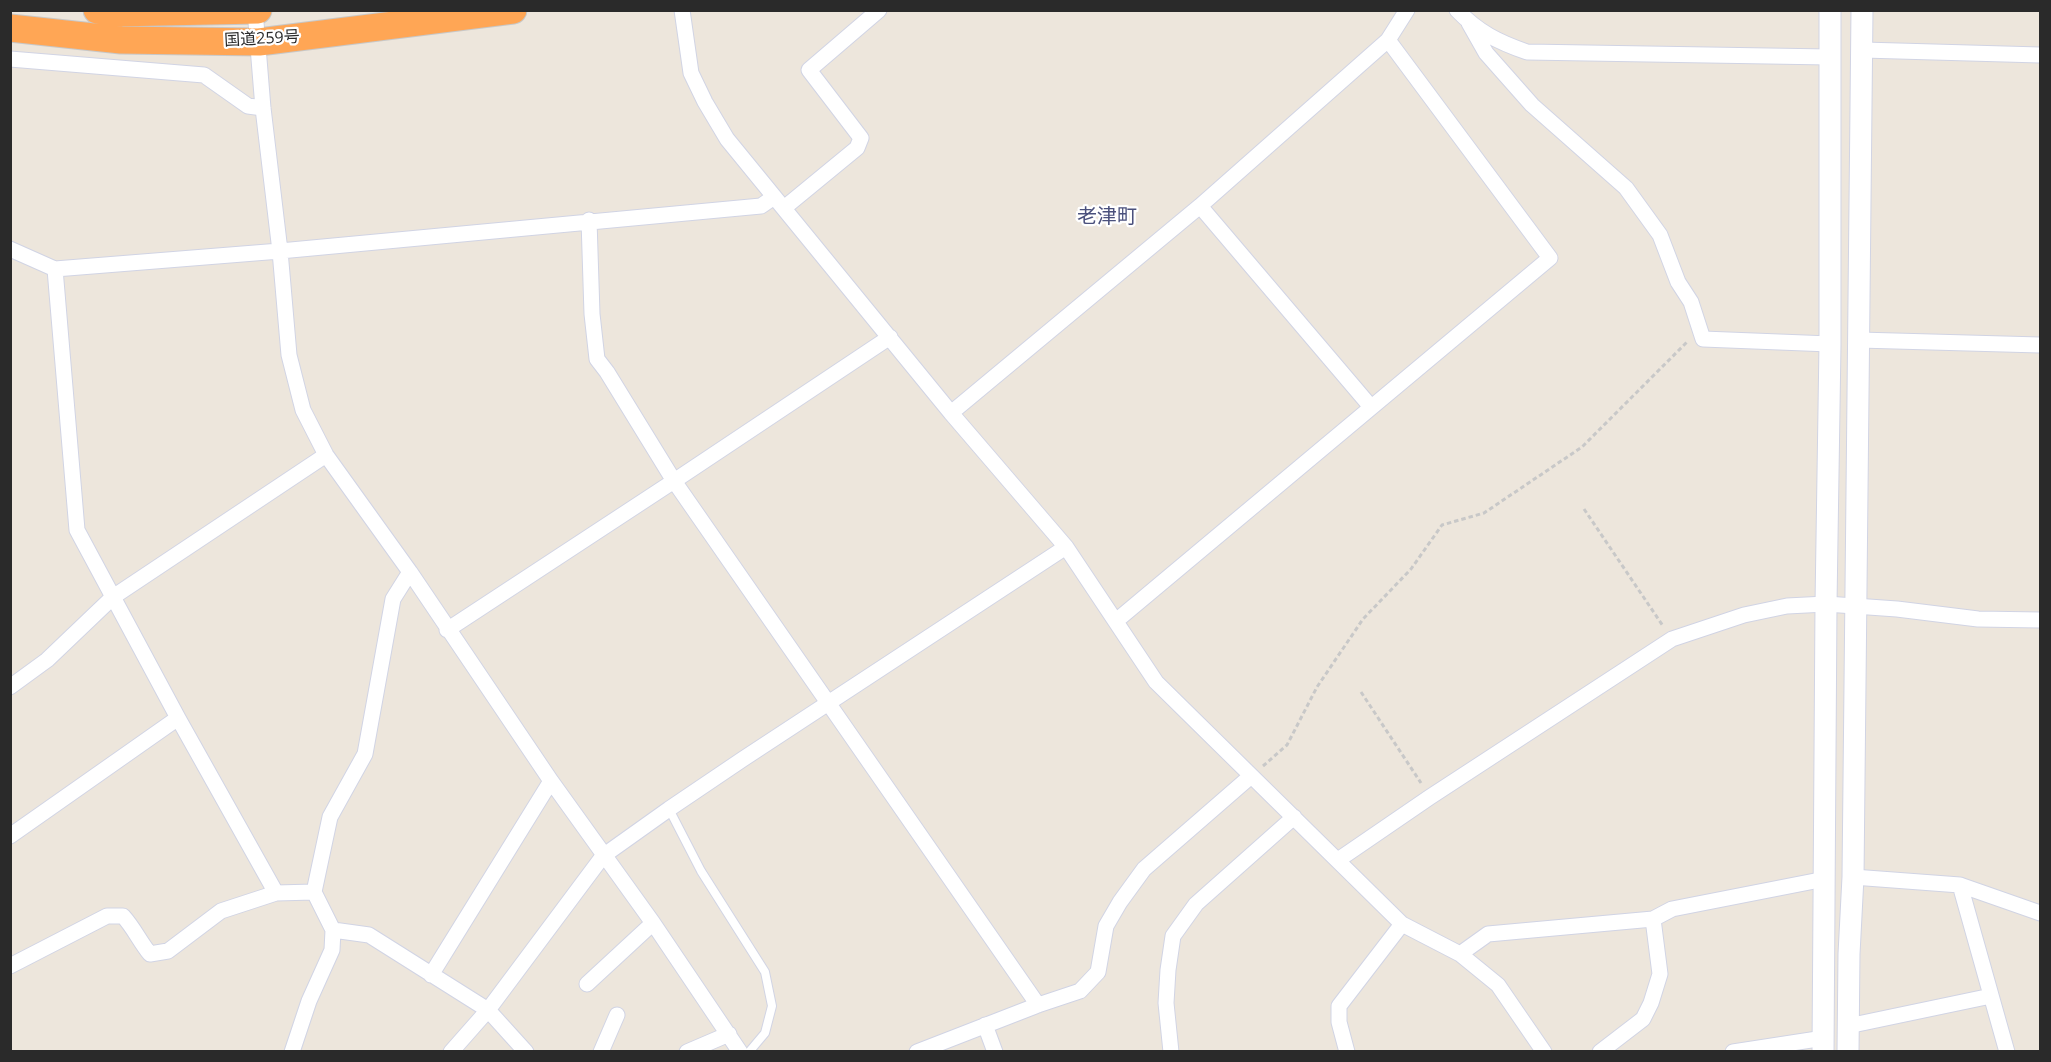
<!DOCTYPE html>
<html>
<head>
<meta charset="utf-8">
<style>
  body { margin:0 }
  #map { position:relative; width:2051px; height:1062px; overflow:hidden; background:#ede6dc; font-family:"Open Sans",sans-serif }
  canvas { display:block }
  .frame { position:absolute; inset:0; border:12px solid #2a2a2a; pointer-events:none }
</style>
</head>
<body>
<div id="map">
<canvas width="2051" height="1062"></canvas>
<div class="frame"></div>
</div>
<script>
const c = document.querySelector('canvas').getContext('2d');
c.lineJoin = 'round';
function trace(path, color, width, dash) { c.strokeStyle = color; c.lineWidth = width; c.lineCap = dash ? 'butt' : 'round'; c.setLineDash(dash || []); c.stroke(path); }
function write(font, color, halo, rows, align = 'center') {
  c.font = font + ' "Open Sans","Noto Sans JP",sans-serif'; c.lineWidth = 4.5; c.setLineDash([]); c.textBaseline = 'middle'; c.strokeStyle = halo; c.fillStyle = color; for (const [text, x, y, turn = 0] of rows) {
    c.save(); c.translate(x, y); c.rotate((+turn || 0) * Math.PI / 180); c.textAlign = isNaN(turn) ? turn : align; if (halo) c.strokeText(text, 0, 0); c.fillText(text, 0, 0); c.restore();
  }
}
const lane = new Path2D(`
  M669,809L701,871L765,972L772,1006L765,1033L749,1052`);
const street = new Path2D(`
  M255,10L263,108L280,251L289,355L303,410L326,455L410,572L551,781L653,923L740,1052
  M682,10L691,73L705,102L727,139L951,413L1066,547L1156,682L1402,924L1460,954L1498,985L1544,1052
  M1457,10C1478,32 1498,42 1527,52L1829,57
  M1469,23L1486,53L1532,105L1626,188L1660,235L1678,282L1691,302L1703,339L1830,344
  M1863,50L2040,55
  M10,59L204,75L248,106L263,108
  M1200,206L1371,407
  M784,208L857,148L861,138L809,70L879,10
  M589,220L592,314L597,359L607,372L674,481L1038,1005
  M10,249L55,269L280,251L761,206L774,197
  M55,269L77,530L178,718L276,893
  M1859,340L2040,345
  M951,413L1200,206L1388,40L1407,10
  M410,572L393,599L365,754L330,817L314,892L333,930L369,935L488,1010L526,1052
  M1116,621L1550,258L1388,40
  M447,630L674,481L890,337
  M10,687L47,660L113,597L326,455
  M10,836L178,718
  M1338,860L1430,797L1672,639L1744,615L1787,606L1826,604L1897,609L1978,619L2040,620
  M1853,877L1960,885L2007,1052
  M1960,885L2040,913
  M1460,954L1488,934L1653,919L1672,909L1825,879
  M10,966L107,916H123C134,928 140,942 150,954L168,951L221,911L276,893L314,892
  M431,975L551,781
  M587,984L653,923
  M985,1025L995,1052
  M1848,1026L1991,996
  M292,1052L309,1001L332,950L333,930
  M451,1052L488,1010L603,856L669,809L743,759L1066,547
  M601,1052L617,1015
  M687,1052L729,1034
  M917,1052L1038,1005L1080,991L1098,972L1106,926L1120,902L1144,869L1251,776
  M1171,1052L1166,1003L1168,970L1173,936L1196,904L1294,817
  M1347,1052L1339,1022V1006L1402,924
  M1600,1052L1643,1019L1651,1003L1660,974L1653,919
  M1733,1052L1824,1038`);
const secondary = new Path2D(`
  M1823,1052L1826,604L1830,344V10
  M1848,1052L1849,954L1853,877L1862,10`);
const highway = new Path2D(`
  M97,10L115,13L258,10
  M10,28L121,40L259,42L513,10`);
trace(lane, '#d1d4e4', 10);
trace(street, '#d1d4e4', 17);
trace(secondary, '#d1d4e4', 23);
trace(highway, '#c8c8c8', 29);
trace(new Path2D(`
  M1584,509L1663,626
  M1361,692L1421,783
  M1263,766L1287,745L1317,687L1363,619L1411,569L1442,525L1484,513L1582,447L1688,341`), '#c8c8c8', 3, [4.5, 3]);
trace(lane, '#fff', 8);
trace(street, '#fff', 15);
trace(secondary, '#fff', 21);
trace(highway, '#ffa655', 27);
write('16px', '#2a2a2a', '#fff', [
  ["国道259号",262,39,-3]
]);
write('20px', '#4a507c', '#fff', [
  ["老津町",1107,217]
]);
</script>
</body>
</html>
